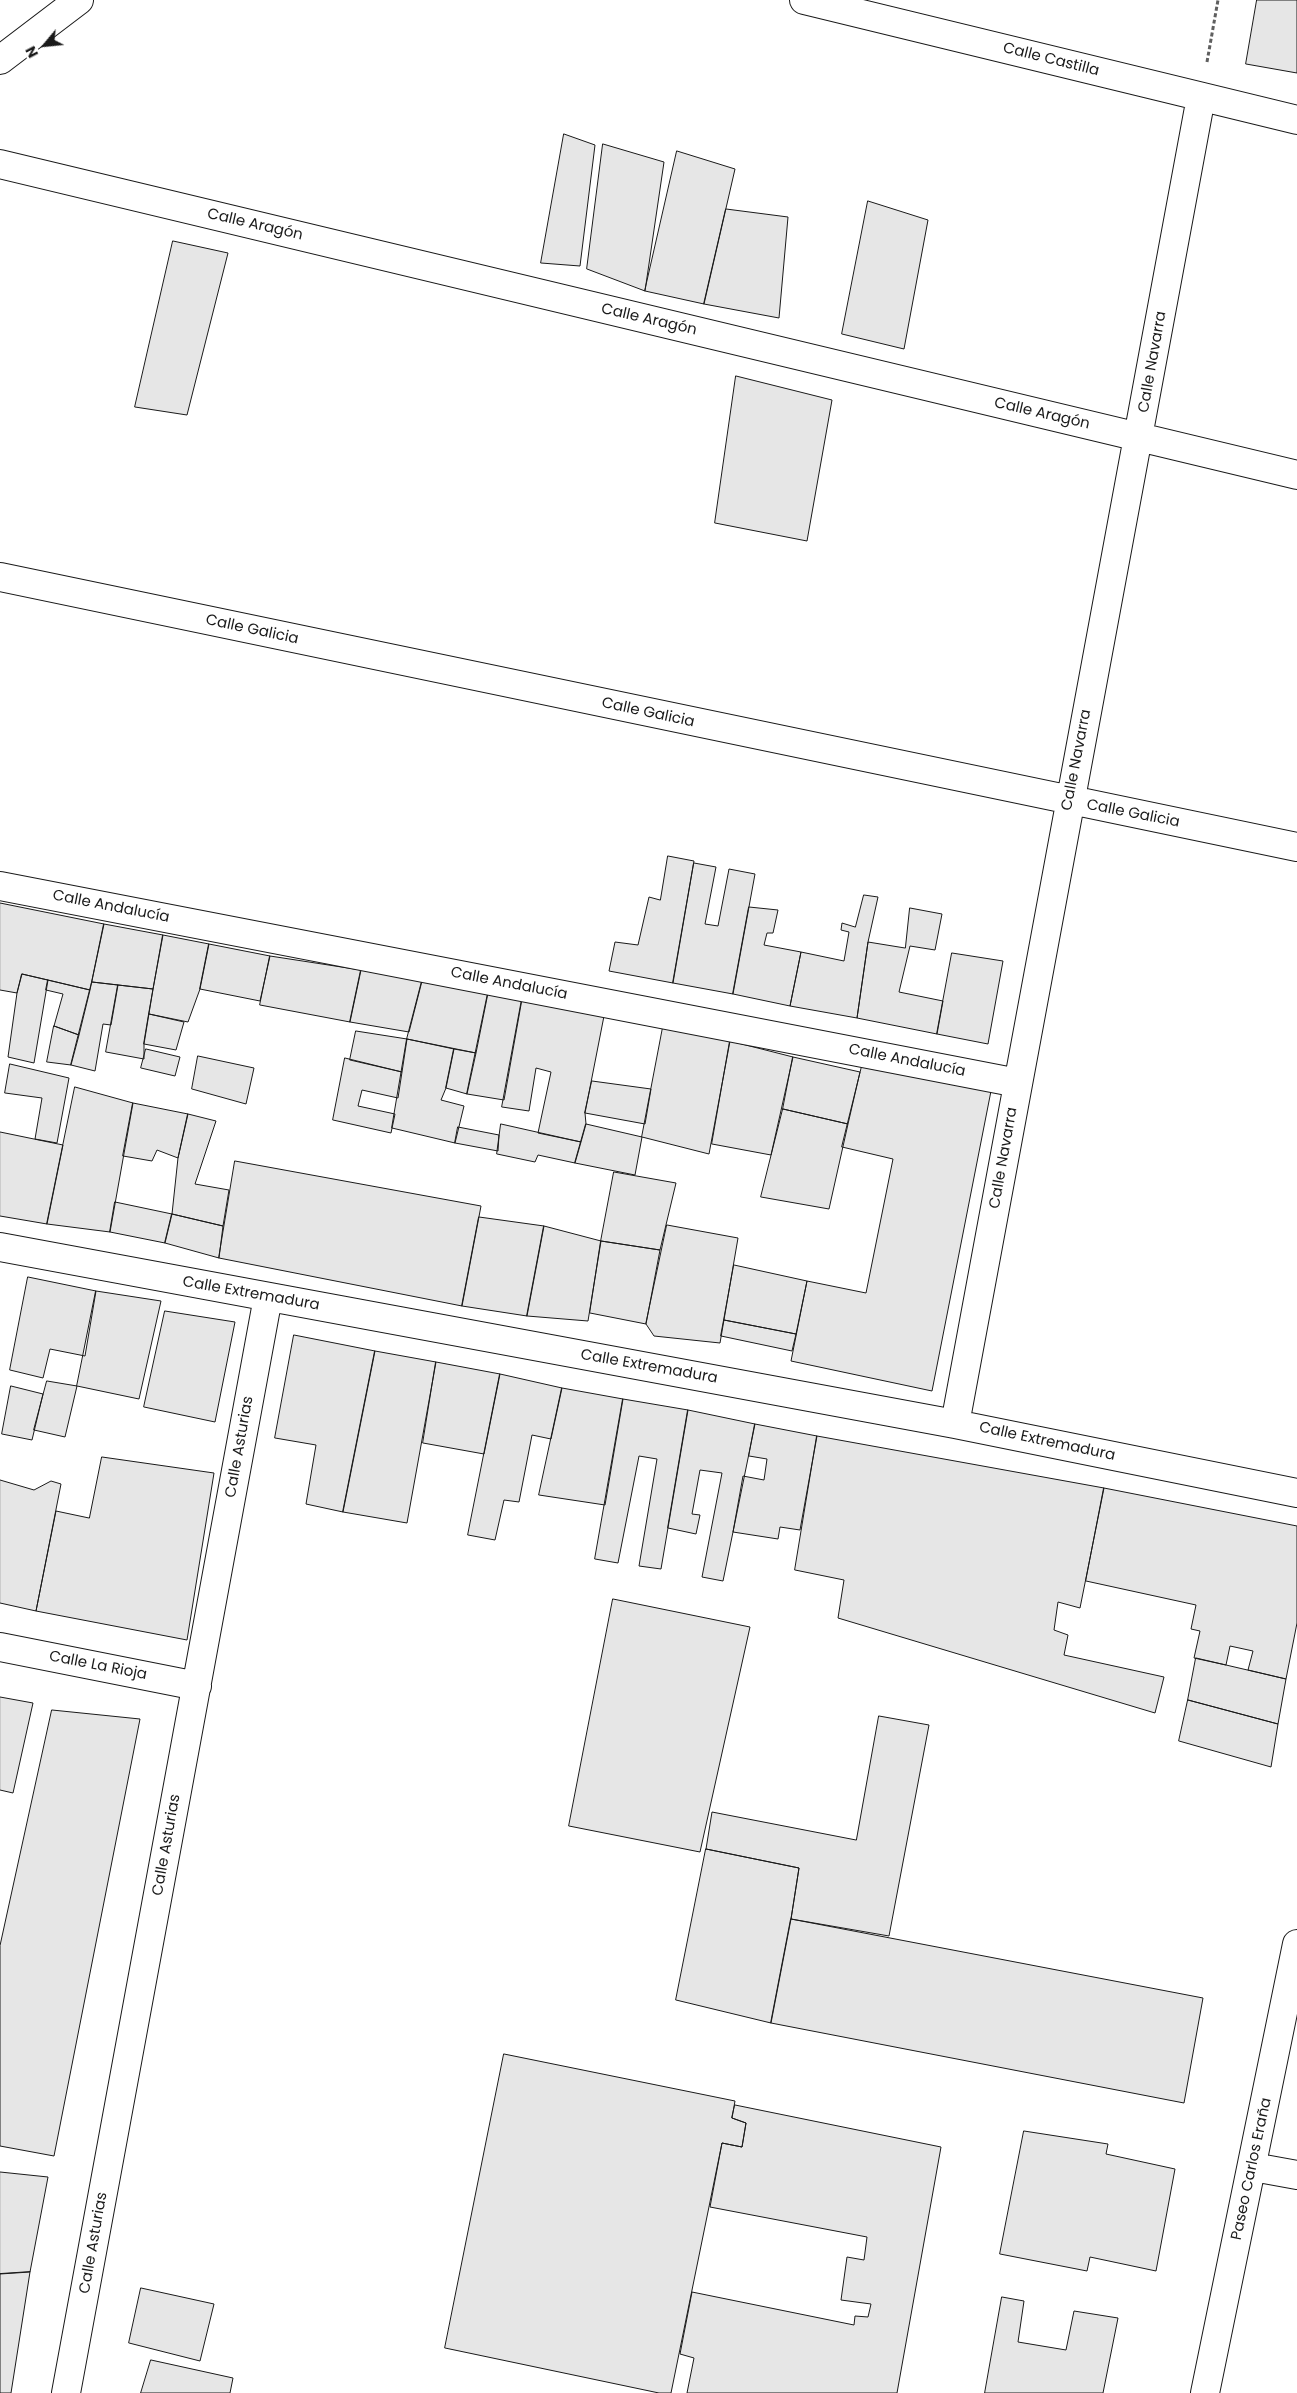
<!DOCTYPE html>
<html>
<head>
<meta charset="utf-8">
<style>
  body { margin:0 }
  #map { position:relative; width:1297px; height:2393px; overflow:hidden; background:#fff; font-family:Poppins,sans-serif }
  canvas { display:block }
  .north { position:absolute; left:20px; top:20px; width:50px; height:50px; -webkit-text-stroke:4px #fff; paint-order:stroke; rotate:242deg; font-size:14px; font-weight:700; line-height:20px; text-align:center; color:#1a1a1a }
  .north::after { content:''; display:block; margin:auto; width:18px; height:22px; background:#1a1a1a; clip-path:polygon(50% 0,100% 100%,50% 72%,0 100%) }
</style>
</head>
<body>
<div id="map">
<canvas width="1297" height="2393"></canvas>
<div class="north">N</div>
</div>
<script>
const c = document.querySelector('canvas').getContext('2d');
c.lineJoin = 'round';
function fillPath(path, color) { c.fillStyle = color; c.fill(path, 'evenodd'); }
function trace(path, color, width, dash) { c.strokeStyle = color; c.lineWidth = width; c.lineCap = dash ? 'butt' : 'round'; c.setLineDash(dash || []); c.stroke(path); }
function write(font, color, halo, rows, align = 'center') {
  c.font = font + ' Poppins,sans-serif'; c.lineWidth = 4; c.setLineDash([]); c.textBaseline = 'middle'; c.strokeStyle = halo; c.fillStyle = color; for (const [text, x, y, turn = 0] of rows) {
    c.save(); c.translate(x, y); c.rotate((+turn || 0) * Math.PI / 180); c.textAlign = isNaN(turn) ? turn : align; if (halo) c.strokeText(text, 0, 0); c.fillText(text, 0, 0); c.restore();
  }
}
const building = new Path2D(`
  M1257,0H1297V73L1246,64Z
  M564,134L595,145L580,266L541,263Z
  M603,144L664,162L645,291L587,269Z
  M677,151L735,169L704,304L645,291Z
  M868,201L928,220L904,349L842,334Z
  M726,209L788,217L779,318L704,304Z
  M173,241L228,253L187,415L135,407Z
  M736,376L832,400L807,541L715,523Z
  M668,856L694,861L673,983L609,971L615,942L638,945L649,897L660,900Z
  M694,863L716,867L705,924L718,926L729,869L755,874L733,994L673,983Z
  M864,895L878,897L868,942L857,1018L790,1006L801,952L844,961L849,932L841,930L842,923L855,927Z
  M0,903L104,924L90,990L22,974L17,993L0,990Z
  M749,907L778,910L773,933H767L764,945L801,952L790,1006L733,994Z
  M910,908L942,914L935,950L910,946L899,992L943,1001L937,1034L857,1018L868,942L905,948Z
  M104,924L163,935L153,989L92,982Z
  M163,935L209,944L200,989L188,1022L149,1014Z
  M209,944L270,956L260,1001L200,989Z
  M952,953L1003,961L988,1044L937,1034Z
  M270,956L361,970L350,1022L260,1005Z
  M361,970L422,981L409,1032L350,1022Z
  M22,974L48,980L34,1063L8,1057L17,993Z
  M48,980L90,990L79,1035L54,1026L63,994L46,990Z
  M422,981L488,993L476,1053L407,1039Z
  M92,982L118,985L111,1025L103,1024L95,1071L71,1065Z
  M118,985L153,989L144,1044V1059L106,1052Z
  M488,993L522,999L504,1100L467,1094Z
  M522,999L604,1016L585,1113L586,1124L581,1142L538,1133L551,1072L536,1068L529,1111L502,1107Z
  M149,1014L184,1022L176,1050L144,1044Z
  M54,1026L79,1035L71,1065L47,1062Z
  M663,1027L730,1041L709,1154L642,1137Z
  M356,1031L407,1039L402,1072L350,1060Z
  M407,1039L454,1049L446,1088L441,1100L464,1106L455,1143L392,1128Z
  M730,1041L793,1057L771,1155L712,1144Z
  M146,1049L180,1057L175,1076L141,1068Z
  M454,1049L476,1053L467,1094L446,1088Z
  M198,1056L254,1068L246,1104L192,1089Z
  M793,1057L860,1072L848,1124L783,1109Z
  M345,1058L402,1072L398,1098L362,1090L358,1106L395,1114L391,1133L333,1120Z
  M10,1064L69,1078L57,1143L35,1139L42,1098L5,1093Z
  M862,1066L991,1091L932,1391L791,1361L807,1281L866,1293L893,1159L842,1147Z
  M592,1081L651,1089L645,1124L585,1113Z
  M75,1087L133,1103L110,1232L47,1224Z
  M133,1103L188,1114L178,1158L157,1150L152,1161L123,1156Z
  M783,1109L848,1124L829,1209L761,1197Z
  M188,1114L216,1121L195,1184L229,1190L223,1226L172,1214L178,1158Z
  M501,1124L581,1142L575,1163L538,1155L535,1162L497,1154Z
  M586,1124L642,1137L635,1175L575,1163Z
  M458,1127L499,1135L498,1151L455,1143Z
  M0,1132L63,1145L47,1224L0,1216Z
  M235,1161L481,1206L462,1306L219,1258Z
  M614,1172L676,1183L660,1250L601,1241Z
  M115,1202L172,1214L165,1243L110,1232Z
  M172,1214L223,1226L219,1258L165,1243Z
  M479,1217L544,1226L527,1316L462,1306Z
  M667,1225L738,1238L720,1343L654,1336L646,1324Z
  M544,1226L601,1241L588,1321L527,1316Z
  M601,1241L660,1250L646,1324L590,1313Z
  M734,1265L807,1281L796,1334L724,1320Z
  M28,1277L96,1291L85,1356L50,1349L43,1378L10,1370Z
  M96,1291L161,1301L139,1399L77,1386Z
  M165,1311L235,1322L215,1422L144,1407Z
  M724,1320L796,1334L792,1351L721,1336Z
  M294,1335L375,1351L343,1512L306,1504L316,1445L275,1438Z
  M375,1351L436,1362L407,1523L343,1512Z
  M436,1362L500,1374L484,1454L423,1443Z
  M500,1374L562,1388L551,1439L532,1435L519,1502L504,1500L495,1540L468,1535Z
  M47,1381L77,1386L65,1437L34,1430Z
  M11,1386L43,1394L32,1440L2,1434Z
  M562,1388L623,1399L605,1505L539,1495Z
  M623,1399L688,1410L661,1569L639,1566L657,1459L639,1456L618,1563L595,1559Z
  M688,1410L755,1424L723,1581L702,1577L722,1473L700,1470L692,1514L700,1515L696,1534L668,1528Z
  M755,1424L817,1436L800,1530L780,1527L778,1539L733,1532L743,1476L764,1480L767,1459L749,1456Z
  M817,1436L1104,1488L1080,1608L1058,1602L1054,1630L1068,1635L1064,1655L1164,1677L1155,1713L838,1618L844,1580L795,1570Z
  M102,1457L214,1473L187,1640L36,1611L56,1511L89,1518Z
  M0,1480L34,1490L51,1481L61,1484L36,1611L0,1603Z
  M1104,1488L1297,1526V1623L1286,1679L1248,1670L1253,1651L1230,1646L1226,1665L1194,1658L1200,1631L1191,1629L1196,1605L1086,1581Z
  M613,1599L750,1627L700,1852L569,1826Z
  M1196,1658L1286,1679L1278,1724L1188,1700Z
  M0,1697L33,1703L13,1793L0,1790Z
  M1188,1700L1278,1724L1271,1767L1179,1741Z
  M52,1710L140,1719L54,2156L0,2146V1946Z
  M879,1716L929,1725L889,1936L791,1919L799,1868L706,1849L712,1812L856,1840Z
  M706,1849L799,1868L791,1919L771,2023L676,2000Z
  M791,1919L1203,1998L1184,2103L771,2023Z
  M504,2054L735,2101L732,2118L746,2123L742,2147L722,2143L671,2393H659L445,2348Z
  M735,2105L941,2147L897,2393H687L694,2358L680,2354L692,2292L854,2325L855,2316L868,2317L871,2304L841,2300L847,2257L864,2260L867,2237L710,2207L722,2143L742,2147L746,2123L732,2118Z
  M1024,2131L1108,2144L1106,2154L1175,2169L1156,2271L1090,2257L1087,2271L1000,2254Z
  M0,2172L48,2177L30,2272L0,2274Z
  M30,2272L11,2393H0V2274Z
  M141,2288L214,2304L200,2361L129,2343Z
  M1002,2297L1024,2301L1018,2342L1066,2350L1074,2311L1118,2318L1103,2393H985Z
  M151,2360L233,2378L230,2393H141Z`);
fillPath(building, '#e6e6e6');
trace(building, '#1a1a1a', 1);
const minor = new Path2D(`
  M804,0L1297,120
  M0,164L1297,475
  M0,577L1297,847
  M0,886L1018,1083
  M0,1247L955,1424L1297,1493
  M955,1424L1201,97
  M0,1647L197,1686
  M1253,2167L1297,2175
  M66,2393L268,1297
  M1205,2393L1297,1944`);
const major = new Path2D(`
  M0,60L79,0`);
trace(minor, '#1a1a1a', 30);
trace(major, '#1a1a1a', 30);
trace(new Path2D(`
  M1207,62L1218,0`), '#5f5f5f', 3, [4, 2.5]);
trace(minor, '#fff', 28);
trace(major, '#fff', 28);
write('15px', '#1a1a1a', '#fff', [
  ["Calle Castilla",1051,60,14],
  ["Calle Aragón",255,225,13],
  ["Calle Aragón",649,320,13],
  ["Calle Navarra",1153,362,-80],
  ["Calle Aragón",1042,414,13],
  ["Calle Galicia",252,630,12],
  ["Calle Galicia",648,713,12],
  ["Calle Navarra",1077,760,-79],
  ["Calle Galicia",1133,814,11],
  ["Calle Andalucía",111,907,11],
  ["Calle Andalucía",509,984,11],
  ["Calle Andalucía",907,1061,11],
  ["Calle Navarra",1004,1158,-80],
  ["Calle Extremadura",251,1294,10],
  ["Calle Extremadura",649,1367,10],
  ["Calle Extremadura",1047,1442,12],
  ["Calle Asturias",240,1447,-80],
  ["Calle La Rioja",98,1666,11],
  ["Calle Asturias",167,1845,-80],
  ["Paseo Carlos Eraña",1252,2169,-78],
  ["Calle Asturias",94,2243,-80]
]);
</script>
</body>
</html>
